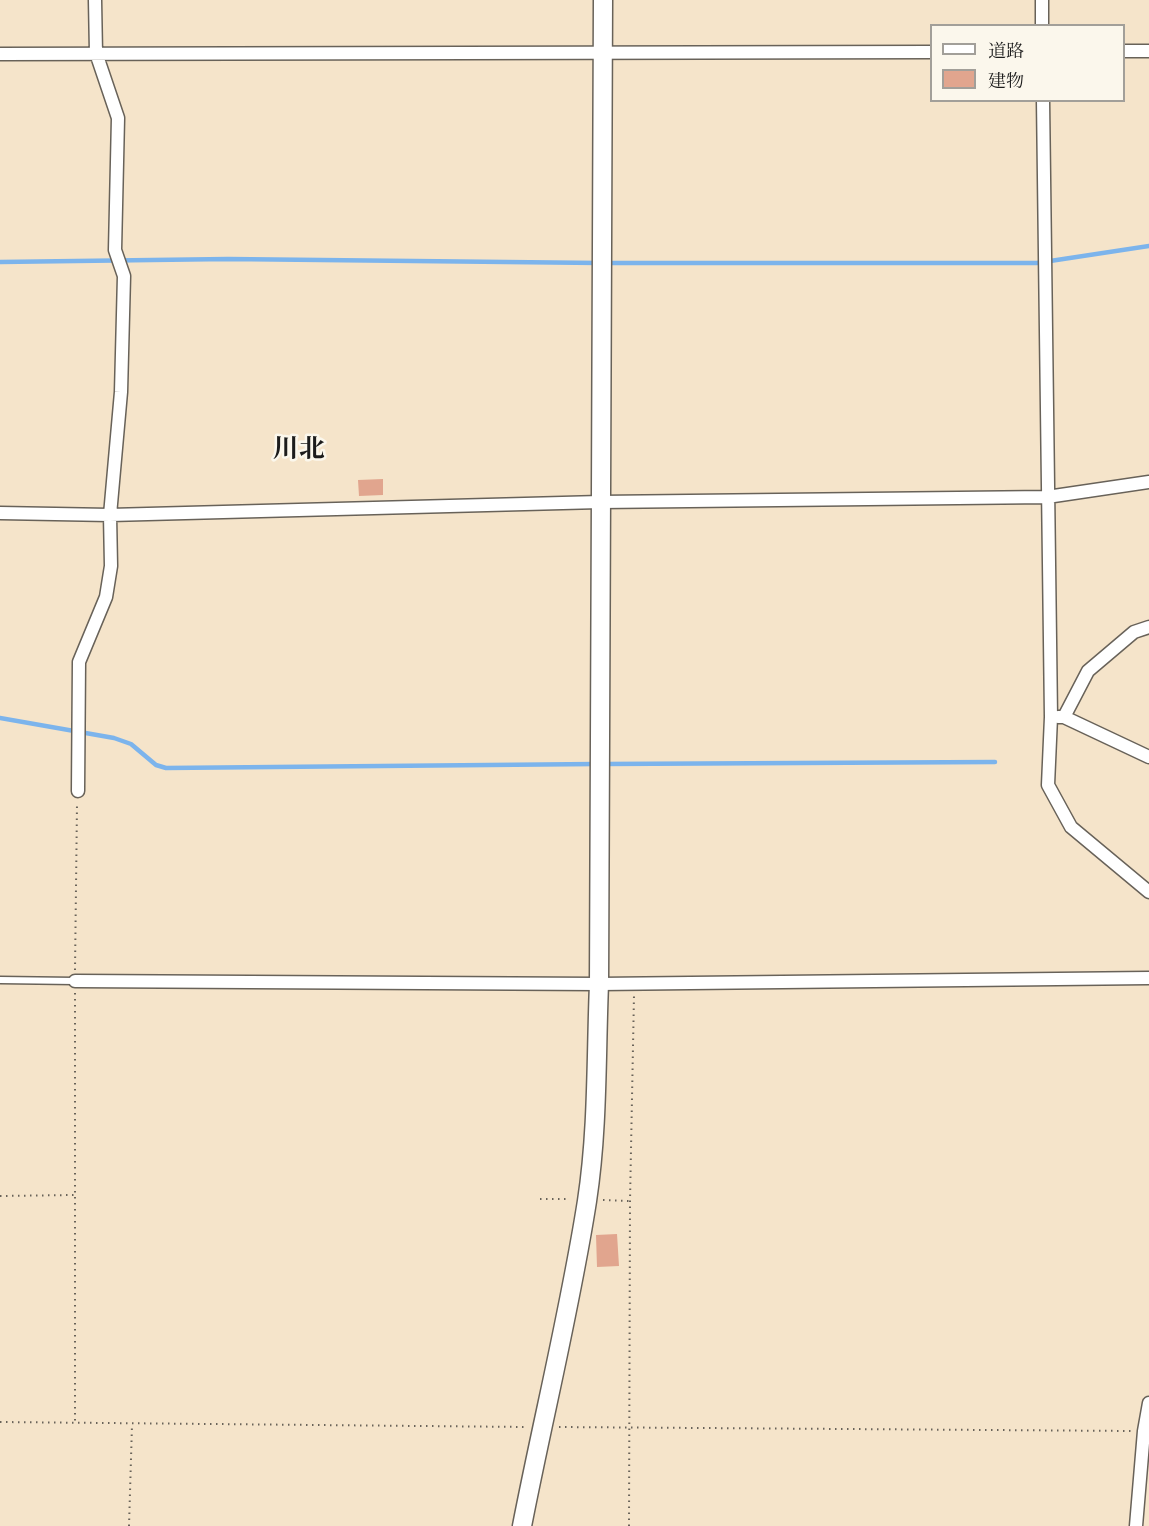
<!DOCTYPE html>
<html>
<head>
<meta charset="utf-8">
<style>
  body { margin:0 }
  #map { position:relative; width:1149px; height:1526px; overflow:hidden; background:#f5e4ca; font-family:"IM FELL Double Pica","Noto Serif JP",serif }
  canvas { display:block }
  .legend { position:absolute; left:930px; top:24px; width:195px; height:78px; box-sizing:border-box; background:#fbf7ec; border:2px solid #a29f99; margin:0; padding:8px 10px; list-style:none; font-size:18px; color:#1c1c1c }
  .legend li { display:flex; align-items:center; gap:12px; height:30px }
  .legend b { width:30px; border:2px solid #a29f99 }
</style>
</head>
<body>
<div id="map">
<canvas width="1149" height="1526"></canvas>
<ul class="legend">
<li><b style="height:8px;background:#fff"></b>道路</li>
<li><b style="height:16px;background:#e1a58e"></b>建物</li>
</ul>
</div>
<script>
const c = document.querySelector('canvas').getContext('2d');
c.lineJoin = 'round';
function trace(path, color, width, dash) { c.strokeStyle = color; c.lineWidth = width; c.lineCap = dash ? 'butt' : 'round'; c.setLineDash(dash || []); c.stroke(path); }
function fillPath(path, color) { c.fillStyle = color; c.fill(path, 'evenodd'); }
function write(font, color, halo, rows, align = 'center') {
  c.font = font + ' "IM FELL Double Pica","Noto Serif JP",serif'; c.lineWidth = 5; c.setLineDash([]); c.textBaseline = 'middle'; c.strokeStyle = halo; c.fillStyle = color; for (const [text, x, y, turn = 0] of rows) {
    c.save(); c.translate(x, y); c.rotate((+turn || 0) * Math.PI / 180); c.textAlign = isNaN(turn) ? turn : align; if (halo) c.strokeText(text, 0, 0); c.fillText(text, 0, 0); c.restore();
  }
}
trace(new Path2D(`
  M0,262L228,259L599,263
  M607,263H1037L1149,246
  M0,718L114,738L131,744L156,765L166,768L596,764
  M604,764L995,762`), '#7cb4ec', 4.5);
fillPath(new Path2D(`
  M383,479V495L359,496L358,480Z
  M617,1234L619,1266L597,1267L596,1235Z`), '#e1a58e');
const lane = new Path2D(`
  M0,980L75,981`);
const street = new Path2D(`
  M1042,0V26
  M1124,51H1149
  M0,54L932,52
  M1043,100L1051,717L1048,785L1071,827L1149,892
  M0,513L110,515L600,502L1047,497L1149,482
  M1058,717H1064L1149,757
  M1064,717L1088,671L1134,632L1149,627
  M78,791L79,662L106,597L111,566L110,515L121,392L124,276L115,250L118,118L96,53L95,0
  M75,981L599,984L1149,978
  M1136,1526L1144,1431L1149,1403`);
const secondary = new Path2D(`
  M522,1526C543,1418 570,1310 587,1201C598,1129 596,1056 599,984L603,0`);
trace(lane, '#686259', 9);
trace(street, '#686259', 15);
trace(secondary, '#686259', 21);
trace(new Path2D(`
  M75,970L77,804
  M75,993V1423
  M0,1196L75,1195
  M540,1199H570
  M603,1200L630,1201
  M0,1422L526,1427
  M559,1427L1132,1431
  M129,1526L132,1425
  M629,1526L630,1201L634,995`), '#686259', 2, [1.5, 4.5]);
trace(lane, '#fff', 6);
trace(street, '#fff', 12);
trace(secondary, '#fff', 18);
write('bold 26px', '#1c1c1c', '#fbf7ec', [
  ["川北",299,451]
]);
</script>
</body>
</html>
